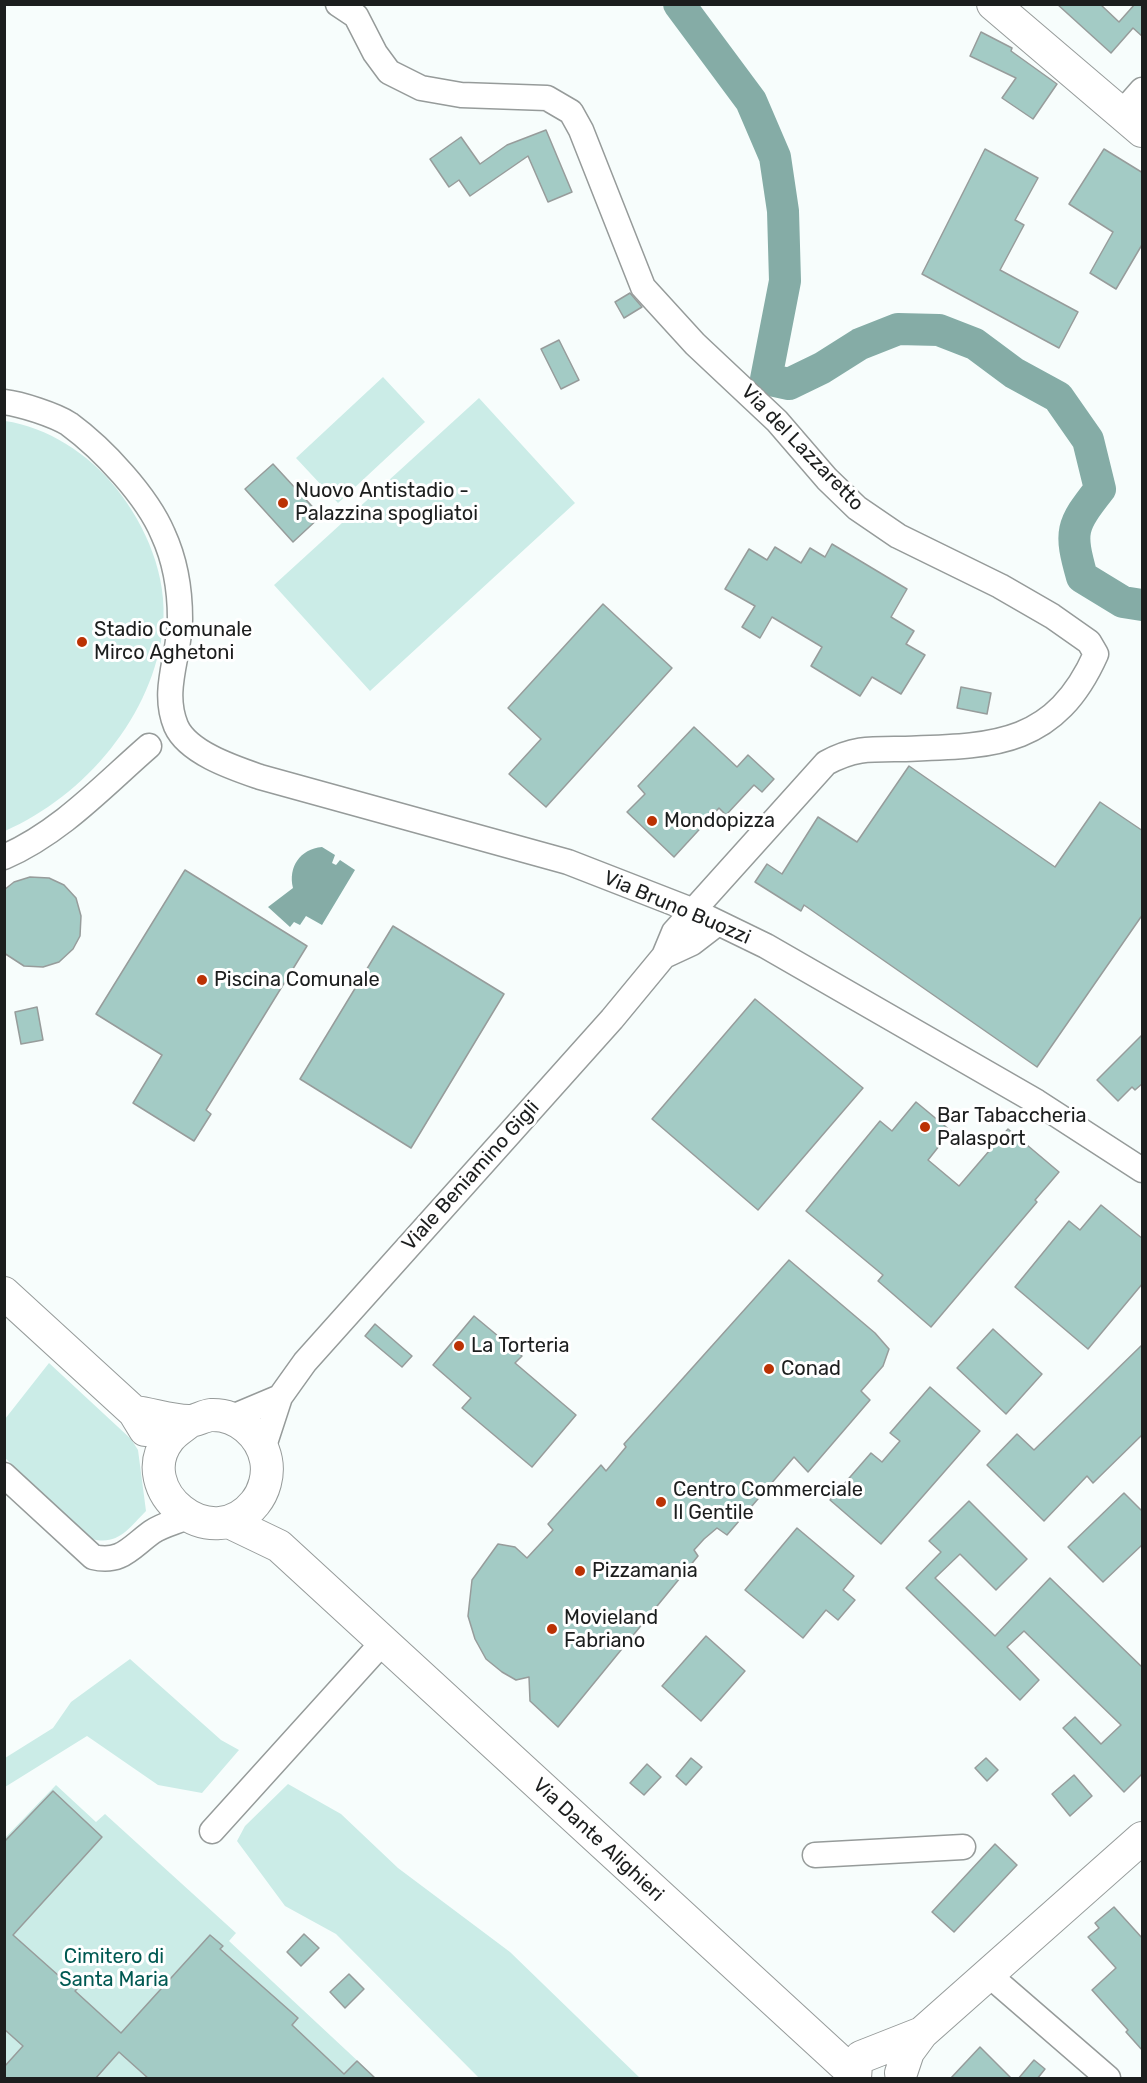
<!DOCTYPE html>
<html>
<head>
<meta charset="utf-8">
<style>
  body { margin:0 }
  #map { position:relative; width:1147px; height:2083px; overflow:hidden; background:#f7fdfc; font-family:Rubik,sans-serif }
  canvas { display:block }
  .frame { position:absolute; inset:0; border:6px solid #1c1e1e; pointer-events:none }
</style>
</head>
<body>
<div id="map">
<canvas width="1147" height="2083"></canvas>
<div class="frame"></div>
</div>
<script>
const c = document.querySelector('canvas').getContext('2d');
c.lineJoin = 'round';
function fillPath(path, color) { c.fillStyle = color; c.fill(path, 'evenodd'); }
function trace(path, color, width, dash) { c.strokeStyle = color; c.lineWidth = width; c.lineCap = dash ? 'butt' : 'round'; c.setLineDash(dash || []); c.stroke(path); }
function write(font, color, halo, rows, align = 'center') {
  c.font = font + ' Rubik,sans-serif'; c.lineWidth = 6; c.setLineDash([]); c.textBaseline = 'middle'; c.strokeStyle = halo; c.fillStyle = color; for (const [text, x, y, turn = 0] of rows) {
    c.save(); c.translate(x, y); c.rotate((+turn || 0) * Math.PI / 180); c.textAlign = isNaN(turn) ? turn : align; if (halo) c.strokeText(text, 0, 0); c.fillText(text, 0, 0); c.restore();
  }
}
fillPath(new Path2D(`
  M383,377L425,422L338,503L296,458Z
  M479,398L575,503L370,691L274,585Z
  M5,421C47,427 89,454 116,488C146,526 168,576 163,627C154,715 85,796 5,831Z
  M49,1363L131,1439L138,1450L146,1511C129,1528 118,1546 92,1539L5,1458V1419Z
  M130,1659L221,1740L239,1750L202,1793L158,1785L87,1736L5,1787V1758L53,1728L71,1702Z
  M288,1784L341,1814L398,1868L510,1952L640,2078H479L336,1934L285,1906L237,1841L245,1826Z
  M56,1785L96,1822L105,1814L236,1933L229,1941L376,2078H5L4,1839Z`), '#cbece7');
fillPath(new Path2D(`
  M322,847L335,855L332,863L336,865L340,860L355,870L322,925L306,916L300,925L294,922L290,927L268,907L293,888C288,867 300,849 322,847Z`), '#85aca6');
trace(new Path2D(`
  M679,4L751,101L775,157L783,211L785,281L766,379L789,384L822,368L860,344L898,329L939,330L975,344L1014,373L1058,397L1088,440L1100,489C1071,526 1069,531 1082,577L1123,602L1142,605`), '#85aca6', 32);
const building = new Path2D(`
  M1057,4H1100L1119,22L1135,4H1143V37L1133,28L1111,53Z
  M981,32L1012,48L1011,51L1057,84L1033,119L1002,98L1016,78L970,56Z
  M546,130L572,192L548,202L528,156L470,196L459,180L449,187L430,159L461,137L480,164L507,145Z
  M985,149L1038,178L1015,220L1024,225L1000,270L1078,312L1059,348L922,274Z
  M1104,149L1143,173V243L1116,289L1090,273L1113,232L1069,204Z
  M630,293L642,307L624,318L615,302Z
  M559,340L579,380L561,389L541,349Z
  M273,464L321,516L293,542L245,489Z
  M832,544L907,589L891,617L914,631L906,644L925,655L901,694L872,677L860,696L811,666L822,647L772,617L760,638L742,627L755,606L725,589L749,549L767,560L775,547L801,563L810,548L825,557Z
  M603,604L672,668L546,807L509,774L541,739L508,708Z
  M961,687L991,693L987,714L957,708Z
  M694,727L737,767L748,755L774,779L762,792L754,785L726,815L719,808L674,857L627,812L645,794L638,786Z
  M909,766L1055,867L1100,802L1143,831V914L1037,1067L804,905L801,911L755,882L767,864L782,874L818,817L857,842Z
  M185,870L307,946L206,1110L211,1114L194,1141L133,1103L162,1055L96,1014Z
  M30,877L49,878L64,885L76,898L81,916L80,936L73,949L59,962L43,967L24,966L4,953V890L14,882Z
  M393,926L504,994L411,1148L300,1079Z
  M755,999L863,1088L758,1210L652,1119Z
  M37,1007L43,1040L21,1044L15,1012Z
  M1143,1034V1083L1135,1090L1132,1087L1118,1101L1097,1080Z
  M916,1102L951,1131L928,1160L959,1186L1008,1129L1059,1172L1035,1200L1037,1202L931,1327L878,1281L883,1275L806,1211L880,1121L892,1131Z
  M1101,1205L1143,1239V1283L1088,1349L1015,1287L1069,1221L1080,1230Z
  M789,1260L875,1333L889,1349L883,1366L861,1391L870,1400L808,1472L794,1457L727,1535L717,1528L704,1539L694,1550L698,1556L558,1727L530,1701L529,1677L516,1680L502,1672L486,1659L475,1639L468,1616L472,1580L498,1544L515,1547L527,1558L553,1530L548,1524L601,1465L606,1471L626,1447L624,1444Z
  M474,1316L522,1356L515,1363L576,1415L532,1467L462,1408L471,1398L433,1365Z
  M375,1324L412,1356L402,1367L365,1336Z
  M993,1329L1042,1374L1006,1414L957,1368Z
  M1143,1344V1434L1093,1483L1087,1476L1044,1521L987,1465L1017,1434L1034,1450Z
  M930,1387L980,1431L881,1544L830,1500L871,1453L882,1462L900,1441L890,1433Z
  M1124,1493L1143,1512V1544L1103,1582L1068,1547Z
  M969,1501L1027,1559L996,1590L960,1554L935,1578L995,1636L1050,1578L1143,1668V1773L1124,1792L1063,1728L1075,1717L1101,1744L1121,1725L1024,1631L1007,1647L1039,1680L1020,1700L906,1588L941,1552L929,1541Z
  M797,1528L854,1576L843,1590L855,1600L838,1620L826,1610L803,1638L745,1590Z
  M706,1636L745,1671L701,1721L662,1686Z
  M691,1758L702,1767L686,1785L676,1776Z
  M986,1758L998,1770L987,1781L975,1768Z
  M647,1764L661,1777L644,1795L630,1783Z
  M1074,1775L1092,1796L1070,1816L1052,1794Z
  M53,1791L102,1837L13,1935L59,1976L65,1969L82,1984L75,1991L121,2033L210,1935L223,1946L220,1949L298,2018L292,2025L344,2074L357,2061L376,2079H149L119,2052L95,2079H4V2067L23,2046L4,2029V1842Z
  M995,1844L1017,1865L954,1932L932,1912Z
  M1114,1907L1143,1939V2051L1126,2032L1128,2030L1092,1990L1116,1968L1088,1937L1099,1928L1095,1923Z
  M304,1934L319,1948L301,1966L287,1952Z
  M349,1974L364,1989L345,2008L330,1992Z
  M980,2047L1012,2079H950Z
  M1034,2060L1045,2069L1037,2079H1018Z`);
fillPath(building, '#a3cbc5');
trace(building, '#979c9b', 1.5);
const minor = new Path2D(`
  M1120,115L1142,90
  M4,402C21,404 55,415 69,424C103,449 147,496 163,534C175,560 180,590 180,619C180,656 161,690 176,726C188,753 234,768 260,777L568,862L694,911L766,946L1037,1102L1142,1170
  M4,857C61,832 103,786 149,746
  M664,956L692,943L718,923
  M230,1418L280,1397
  M263,1449L280,1397L305,1362L612,1019L664,956L674,932L826,763C854,748 870,749 901,749C991,746 1054,748 1096,654L1089,642L1052,616L1000,586L898,536L857,508L827,479L777,421L695,344L643,287L581,130L571,112L547,98L461,95L421,88L389,72L375,53L356,16L338,4
  M4,1475L93,1557C121,1564 131,1547 152,1532C162,1525 176,1522 187,1517
  M212,1831L383,1642
  M815,1855L963,1847
  M989,1975L1108,2078`);
const major = new Path2D(`
  M993,4L1142,131
  M4,1293L134,1412L145,1430
  M134,1412C152,1414 171,1421 189,1421C196,1421 203,1416 211,1415C238,1414 261,1435 266,1460C269,1475 264,1492 255,1503C211,1558 130,1489 169,1439C174,1432 183,1427 190,1421
  M229,1522L279,1546L854,2074
  M901,2073L908,2052L922,2033L1142,1838
  M855,2078L856,2065L861,2057L922,2033`);
trace(minor, '#969b9a', 27);
trace(major, '#969b9a', 34);
trace(minor, '#fff', 24);
trace(major, '#fff', 32);
for (const [x, y, r, color] of [
  [283,503,6,"#bb3204"],
  [82,642,6,"#bb3204"],
  [652,821,6,"#bb3204"],
  [202,980,6,"#bb3204"],
  [925,1127,6,"#bb3204"],
  [459,1346,6,"#bb3204"],
  [769,1369,6,"#bb3204"],
  [661,1502,6,"#bb3204"],
  [580,1571,6,"#bb3204"],
  [552,1629,6,"#bb3204"]
]) { const dot = new Path2D(); dot.arc(x, y, r, 0, 2 * Math.PI); c.fillStyle = color; c.fill(dot); trace(dot, '#fff', 2); }
write('20px', '#1c1e1e', '#fff', [
  ["Via del Lazzaretto",802,448,46],
  ["Via Bruno Buozzi",677,908,23],
  ["Viale Beniamino Gigli",471,1176,-48],
  ["Via Dante Alighieri",598,1840,43]
]);
write('20px', '#1c1e1e', '#fff', [
  ["Nuovo Antistadio -",295,491],
  ["Palazzina spogliatoi",295,514],
  ["Stadio Comunale",94,630],
  ["Mirco Aghetoni",94,653],
  ["Mondopizza",664,821],
  ["Piscina Comunale",214,980],
  ["Bar Tabaccheria",937,1116],
  ["Palasport",937,1139],
  ["La Torteria",471,1346],
  ["Conad",781,1369],
  ["Centro Commerciale",673,1490],
  ["Il Gentile",673,1513],
  ["Pizzamania",592,1571],
  ["Movieland",564,1618],
  ["Fabriano",564,1641]
], 'left');
write('20px', '#005952', '#fff', [
  ["Cimitero di",114,1957],
  ["Santa Maria",114,1980]
]);
</script>
</body>
</html>
